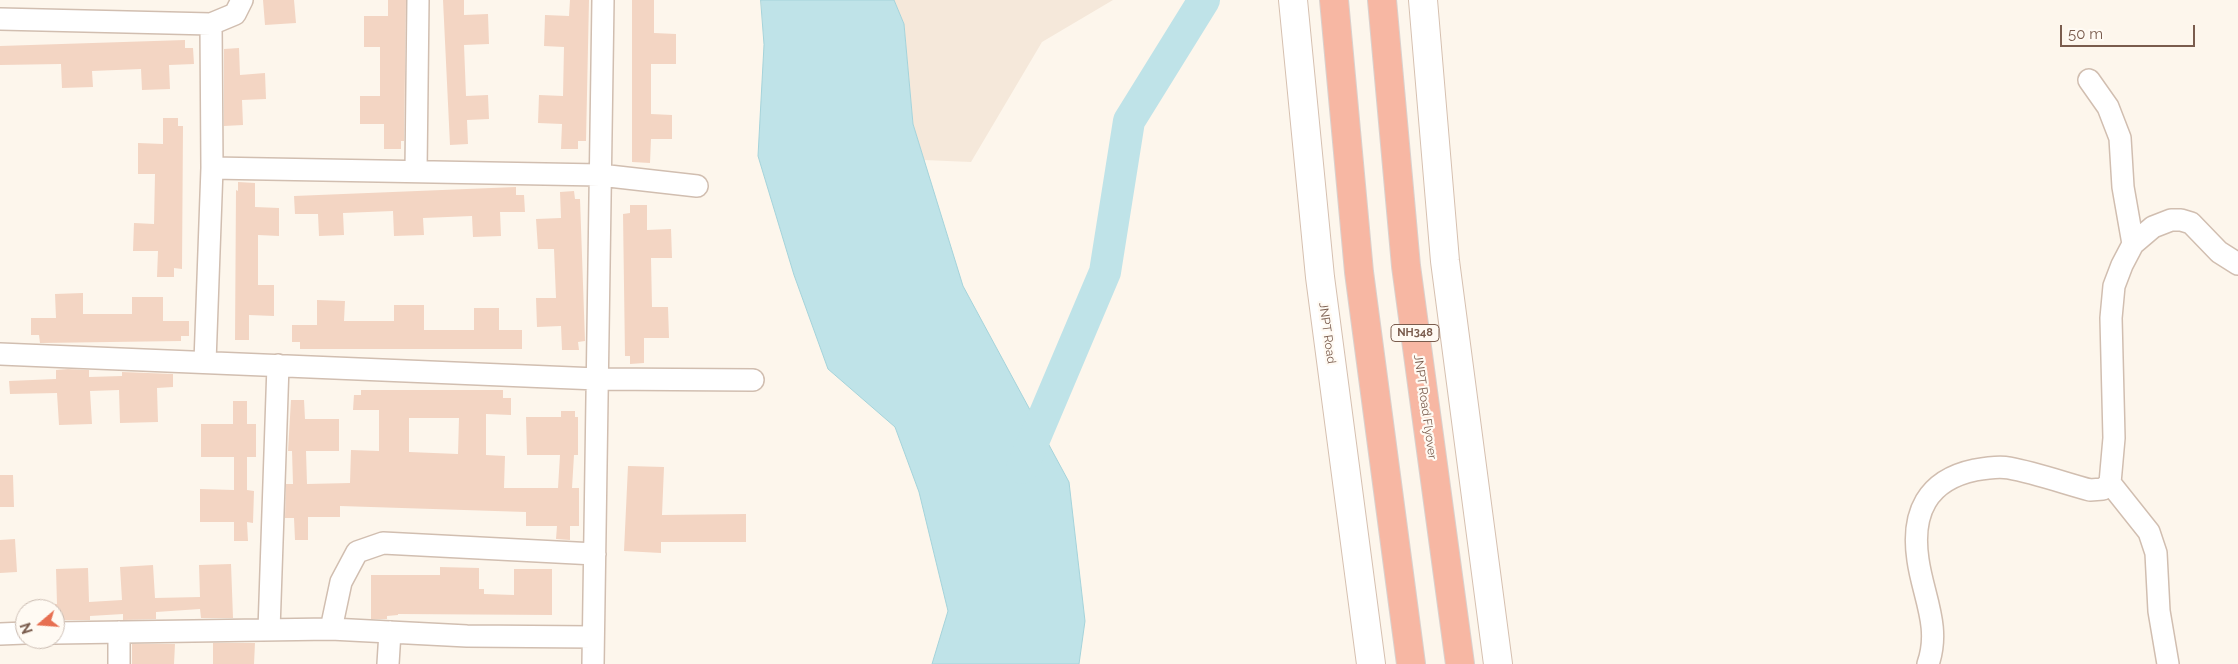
<!DOCTYPE html>
<html>
<head>
<meta charset="utf-8">
<style>
  body { margin:0 }
  #map { position:relative; width:2238px; height:664px; overflow:hidden; background:#fdf6ec; font-family:Raleway,sans-serif }
  canvas { display:block }
  .north { position:absolute; left:15px; top:599px; width:50px; height:50px; box-sizing:border-box; background:#fffaf3; border:1px solid #cabbb1; border-radius:50%; rotate:252deg; font-size:14px; font-weight:700; line-height:20px; text-align:center; color:#7a5c4d }
  .north::after { content:''; display:block; margin:auto; width:18px; height:22px; background:#e76f51; clip-path:polygon(50% 0,100% 100%,50% 72%,0 100%) }
  .scale { position:absolute; left:2060px; top:25px; width:135px; height:22px; box-sizing:border-box; border:2px solid #7a5c4d; border-top:0; padding-left:6px; font-size:15px; line-height:18px; white-space:nowrap; color:#7a5c4d; -webkit-text-stroke:4px #fffaf3; paint-order:stroke }
</style>
</head>
<body>
<div id="map">
<canvas width="2238" height="664"></canvas>
<div class="north">N</div>
<div class="scale">50 m</div>
</div>
<script>
const ctx = document.querySelector('canvas').getContext('2d');
ctx.lineJoin = 'round';
function paint(path, color) {
  ctx.fillStyle = color;
  ctx.fill(path, 'evenodd');
}
function trace(path, color, width, dash) {
  ctx.strokeStyle = color;
  ctx.lineWidth = width;
  ctx.lineCap = dash ? 'butt' : 'round';
  ctx.setLineDash(dash || []);
  ctx.stroke(path);
}
function label(font, color, halo, rows, align = 'center') {
  ctx.font = font + ' Raleway,sans-serif';
  ctx.lineWidth = 4.5;
  ctx.setLineDash([]);
  ctx.textBaseline = 'middle';
  ctx.strokeStyle = halo;
  ctx.fillStyle = color;
  for (const [text, x, y, turn = 0] of rows) {
    ctx.save();
    ctx.translate(x, y);
    ctx.rotate((+turn || 0) * Math.PI / 180);
    ctx.textAlign = isNaN(turn) ? turn : align;
    if (halo) ctx.strokeText(text, 0, 0);
    ctx.fillText(text, 0, 0);
    ctx.restore();
  }
}
paint(new Path2D(`
  M 894,0 L 1113,0 L 1042,42 L 971,162 L 924,160 L 913,124 L 904,24 Z`), '#f5e8da');
const water = new Path2D(`
  M 761,0 L 894,0 L 904,24 L 913,124 L 963,286 L 1069,482 L 1085,621 L 1079,664 L 932,664 L 948,611 L 919,492 L 895,427 L 828,369 L 794,275 L 758,156 L 764,45 Z`);
paint(water, '#bfe3e8');
trace(water, '#a5d3da', 1);
trace(new Path2D(`
  M 1022,468 L 1105,272 L 1129,121 L 1204,0`), '#bfe3e8', 32);
paint(new Path2D(`
  M 263,0 L 294,0 L 296,23 L 265,25 Z
  M 388,0 L 406,0 L 404,141 L 401,141 L 401,149 L 384,149 L 384,124 L 360,124 L 360,96 L 380,96 L 380,47 L 364,47 L 364,16 L 388,16 Z
  M 443,0 L 464,0 L 464,15 L 488,14 L 489,44 L 464,45 L 466,96 L 488,95 L 489,119 L 467,120 L 468,144 L 450,145 Z
  M 570,0 L 589,0 L 586,141 L 578,141 L 578,149 L 561,149 L 562,124 L 538,123 L 539,95 L 563,96 L 564,47 L 544,46 L 545,15 L 569,16 Z
  M 632,0 L 654,0 L 654,33 L 676,34 L 676,64 L 651,64 L 651,114 L 672,115 L 672,139 L 651,139 L 650,163 L 632,162 Z
  M 185,40 L 185,48 L 193,48 L 194,64 L 169,65 L 170,89 L 142,90 L 141,69 L 92,71 L 93,87 L 62,88 L 61,64 L 0,65 L 0,46 Z
  M 239,48 L 240,75 L 265,73 L 266,99 L 242,100 L 243,125 L 224,126 L 224,49 Z
  M 163,118 L 178,118 L 178,126 L 183,126 L 182,269 L 174,268 L 174,277 L 157,277 L 158,251 L 133,251 L 134,223 L 154,224 L 155,174 L 138,174 L 138,143 L 163,144 Z
  M 238,182 L 255,183 L 255,207 L 279,208 L 279,236 L 258,235 L 258,285 L 274,285 L 274,316 L 249,315 L 249,340 L 235,340 L 236,190 L 238,191 Z
  M 516,187 L 516,195 L 524,195 L 525,212 L 500,212 L 501,236 L 473,237 L 472,216 L 423,218 L 424,235 L 394,236 L 393,211 L 343,213 L 344,235 L 319,236 L 318,214 L 295,214 L 294,196 Z
  M 574,191 L 575,199 L 580,199 L 585,341 L 578,342 L 579,350 L 562,350 L 561,326 L 537,327 L 536,298 L 556,298 L 554,249 L 538,249 L 536,219 L 561,218 L 560,192 Z
  M 630,205 L 647,205 L 647,230 L 671,229 L 672,258 L 651,258 L 652,307 L 668,307 L 669,338 L 644,338 L 644,363 L 630,364 L 630,356 L 625,356 L 623,214 L 630,213 Z
  M 83,293 L 83,314 L 132,314 L 132,297 L 163,297 L 163,321 L 189,321 L 189,336 L 181,336 L 181,341 L 40,343 L 39,335 L 31,335 L 31,318 L 56,318 L 55,294 Z
  M 317,300 L 345,301 L 344,321 L 394,321 L 394,305 L 424,305 L 424,330 L 474,330 L 474,308 L 499,308 L 499,330 L 522,330 L 522,349 L 300,349 L 300,342 L 292,342 L 292,325 L 317,325 Z
  M 68,369 L 89,370 L 89,377 L 122,376 L 122,372 L 173,374 L 173,387 L 157,388 L 158,422 L 120,423 L 119,390 L 90,391 L 92,424 L 59,425 L 57,393 L 10,394 L 9,381 L 56,379 L 56,370 Z
  M 361,390 L 503,390 L 503,398 L 511,398 L 511,415 L 486,414 L 486,455 L 505,456 L 504,488 L 558,488 L 560,455 L 527,455 L 526,417 L 561,417 L 561,411 L 575,411 L 575,417 L 578,417 L 578,455 L 574,455 L 572,488 L 579,488 L 579,526 L 570,526 L 570,540 L 556,539 L 557,526 L 526,526 L 526,512 L 340,506 L 340,517 L 308,517 L 308,540 L 295,540 L 294,518 L 285,518 L 286,484 L 293,484 L 292,451 L 288,451 L 291,400 L 304,400 L 305,419 L 339,419 L 339,451 L 306,451 L 307,484 L 350,483 L 351,450 L 379,451 L 379,410 L 353,410 L 354,395 L 361,395 ZM 409,418 L 459,418 L 458,454 L 409,452 Z
  M 233,401 L 247,401 L 247,424 L 256,424 L 256,457 L 247,457 L 247,490 L 254,491 L 253,523 L 247,522 L 248,541 L 234,541 L 234,522 L 200,522 L 200,489 L 234,490 L 234,457 L 201,457 L 201,424 L 233,424 Z
  M 628,466 L 664,467 L 662,515 L 746,514 L 746,542 L 661,542 L 661,553 L 624,551 Z
  M 0,475 L 13,475 L 14,507 L 0,507 Z
  M 15,539 L 17,572 L 0,573 L 0,540 Z
  M 231,564 L 233,618 L 201,618 L 200,609 L 156,612 L 156,619 L 123,620 L 123,614 L 90,616 L 90,620 L 58,620 L 58,618 L 55,618 L 55,604 L 57,604 L 56,569 L 88,568 L 89,602 L 122,600 L 120,567 L 153,565 L 155,598 L 200,597 L 199,565 Z
  M 440,567 L 479,568 L 479,589 L 484,589 L 484,594 L 514,595 L 514,569 L 552,569 L 552,615 L 398,614 L 398,615 L 387,616 L 387,619 L 371,619 L 371,575 L 440,575 Z
  M 213,643 L 255,643 L 254,664 L 213,664 Z
  M 132,644 L 175,644 L 174,664 L 132,664 Z`), '#f3d5c3');
const street = new Path2D(`
  M 0,19 L 211,24 L 235,14 L 242,0
  M 2089,80 L 2108,107 L 2120,138 L 2123,187 L 2133,244
  M 212,168 L 600,175 L 697,186
  M 416,171 L 418,0
  M 0,354 L 597,379 L 753,380
  M 205,362 L 212,168 L 211,24
  M 2110,483 L 2149,532 L 2156,553 L 2159,611 L 2168,664
  M 331,629 L 467,636 L 593,637
  M 269,630 L 278,365
  M 119,632 L 119,664
  M 55,633 L 331,629 L 341,582 L 357,552 L 383,543 L 595,554
  M 0,634 L 25,633
  M 388,664 L 390,632
  M 593,664 L 603,0
  M 1928,664 C 1941,627 1923,596 1918,560 C 1911,513 1927,480 1975,470 C 1986,468 1999,466 2009,468 C 2036,473 2064,483 2090,490 L 2103,489 L 2110,483 L 2114,438 L 2111,318 L 2114,286 L 2122,265 L 2133,244 L 2153,227 L 2171,220 L 2181,220 L 2191,223 L 2219,252 L 2238,264`);
const secondary = new Path2D(`
  M 1293,0 L 1320,277 L 1371,664
  M 1423,0 L 1445,261 L 1498,664`);
const highway = new Path2D(`
  M 1334,0 L 1359,272 L 1411,664
  M 1382,0 L 1406,266 L 1460,664`);
trace(street, '#d1beb0', 24);
trace(secondary, '#d6c0b0', 30);
trace(highway, '#dad1cd', 30);
trace(street, '#fff', 21);
trace(secondary, '#fff', 28);
trace(highway, '#f7b7a3', 28);
for (const [x, y, w] of [
  [1415,333,48]
]) {
  const box = new Path2D();
  box.roundRect(x - w / 2, y - 8.5, w, 17, 4);
  ctx.fillStyle = '#fffaf3';
  ctx.fill(box);
  trace(box, '#7a5c4d', 1);
}
label('bold 11px', '#7a5c4d', null, [
  ["NH348",1415,333]
]);
label('12px', '#7a5c4d', '#fffaf3', [
  ["JNPT Road",1327,333,82],
  ["JNPT Road Flyover",1425,407,82]
]);
</script>
</body>
</html>
